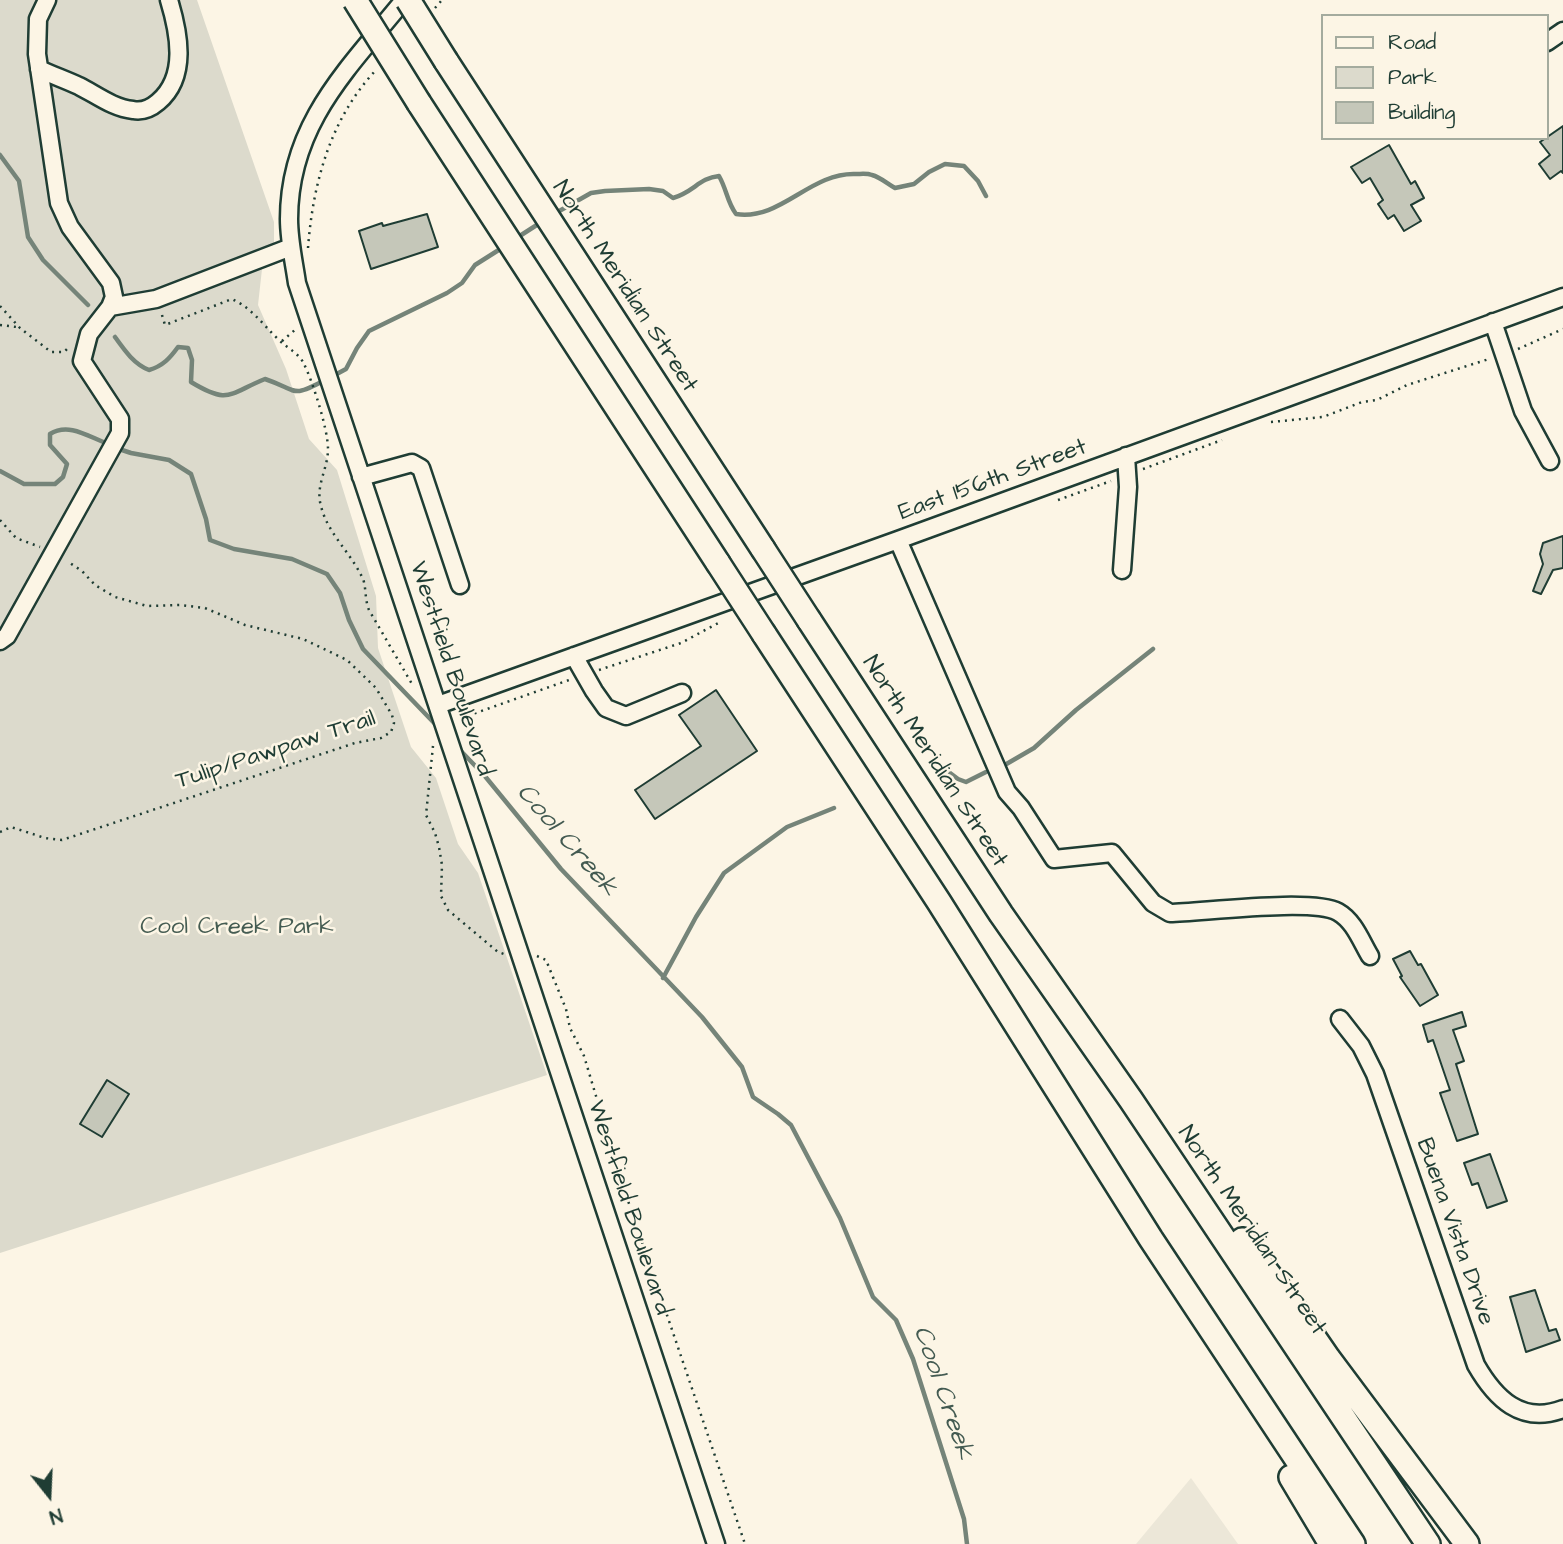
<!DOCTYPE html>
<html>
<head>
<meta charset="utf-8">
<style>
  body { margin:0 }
  #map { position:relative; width:1563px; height:1544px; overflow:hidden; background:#fcf5e5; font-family:"Architects Daughter",sans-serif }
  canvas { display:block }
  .legend { position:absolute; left:1321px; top:14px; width:228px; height:126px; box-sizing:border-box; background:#fcf5e5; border:2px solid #a4ab9e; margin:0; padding:9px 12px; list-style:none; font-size:21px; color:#1f3d34 }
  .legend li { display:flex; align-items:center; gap:14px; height:35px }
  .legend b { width:35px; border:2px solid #a4ab9e }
  .north { position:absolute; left:14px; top:1460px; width:70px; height:70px; -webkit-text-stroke:5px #fcf5e5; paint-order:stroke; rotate:162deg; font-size:19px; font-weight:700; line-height:28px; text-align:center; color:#1f3d34 }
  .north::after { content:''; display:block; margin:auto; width:24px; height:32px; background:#1f3d34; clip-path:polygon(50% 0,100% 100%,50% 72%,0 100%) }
</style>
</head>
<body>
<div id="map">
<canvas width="1563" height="1544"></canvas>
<ul class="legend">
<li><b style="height:9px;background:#fcf5e5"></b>Road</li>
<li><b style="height:19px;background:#dcdacc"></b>Park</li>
<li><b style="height:19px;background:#c5c7b9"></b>Building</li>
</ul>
<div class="north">N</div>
</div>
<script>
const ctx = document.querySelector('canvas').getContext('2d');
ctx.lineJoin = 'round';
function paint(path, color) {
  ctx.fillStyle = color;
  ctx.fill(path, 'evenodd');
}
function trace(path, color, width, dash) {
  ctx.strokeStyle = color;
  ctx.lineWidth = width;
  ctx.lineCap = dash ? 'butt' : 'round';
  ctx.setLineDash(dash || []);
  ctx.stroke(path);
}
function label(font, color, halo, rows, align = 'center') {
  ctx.font = font + ' "Architects Daughter",sans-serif';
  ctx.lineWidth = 5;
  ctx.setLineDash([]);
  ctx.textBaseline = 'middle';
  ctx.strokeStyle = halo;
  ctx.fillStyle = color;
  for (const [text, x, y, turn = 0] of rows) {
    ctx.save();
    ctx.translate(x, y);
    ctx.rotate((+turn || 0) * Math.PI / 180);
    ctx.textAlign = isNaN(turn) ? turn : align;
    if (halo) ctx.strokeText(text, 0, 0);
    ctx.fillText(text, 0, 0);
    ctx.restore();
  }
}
paint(new Path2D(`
  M 1191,1478 L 1238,1544 L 1136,1544 Z`), '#ece7d8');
paint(new Path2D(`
  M 0,0 L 197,0 L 274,222 L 274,248 L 278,263 L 262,269 L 258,305 L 286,369 L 309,439 L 337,470 L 376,596 L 378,648 L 411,747 L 436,778 L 458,844 L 478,873 L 547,1075 L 0,1253 Z`), '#dcdacc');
trace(new Path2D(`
  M 0,155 L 19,181 L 28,237 L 43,260 L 88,305
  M 554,214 L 591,193 L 605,191 L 649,189 L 663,191 L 673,198 C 694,192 699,178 719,176 C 727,190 727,202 736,214 C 781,221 810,172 856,174 C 861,174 867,173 872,175 C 880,177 888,184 895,188 L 914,184 L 929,172 L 945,164 L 964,166 L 978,181 L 986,196
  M 515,239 L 543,221
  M 115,337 C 125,351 134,364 149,370 C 163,366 170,358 178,347 L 188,348 L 192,360 L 191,382 C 229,405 228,394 265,379 C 298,390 290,399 325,380
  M 333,376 L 346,369 L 357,348 L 369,331 L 447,293 L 462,283 L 475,265 L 505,246
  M 116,448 L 131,453 L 169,460 L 191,474 L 206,519 L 210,540 L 234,549 L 292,559 L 327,574 L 340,593 L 349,620 L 363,649 L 438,727
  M 0,471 L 24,484 L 55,484 L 63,477 L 67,464 L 50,445 L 50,434 C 69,422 89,437 108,444
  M 458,748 L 484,775 L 561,869 L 702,1017 L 742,1067 L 753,1097 L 778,1114 L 791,1125 L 840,1218 L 873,1297 L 896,1320 L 913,1359 L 964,1519 L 967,1544
  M 1003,766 L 1034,748 L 1076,710 L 1153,649
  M 950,773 L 958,779 L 966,782 L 986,772
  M 663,978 L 696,917 L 724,873 L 787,827 L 834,808`), '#758479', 4.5);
const building = new Path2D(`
  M 1563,126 L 1563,173 L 1561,171 L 1550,179 L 1539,164 L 1550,155 L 1540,142 Z
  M 1389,145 L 1411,184 L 1415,181 L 1424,198 L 1411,205 L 1421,221 L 1404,231 L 1394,215 L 1388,219 L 1378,204 L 1383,200 L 1370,178 L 1362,183 L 1351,167 Z
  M 427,214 L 438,247 L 371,269 L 359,231 L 382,223 L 383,226 Z
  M 1563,536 L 1563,568 L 1553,570 L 1541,594 L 1533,591 L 1543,564 L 1540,554 L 1543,543 Z
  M 716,690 L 757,751 L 655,819 L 635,790 L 701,746 L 679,715 Z
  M 1410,951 L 1418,965 L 1421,964 L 1438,995 L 1420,1006 L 1400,977 L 1402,976 L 1393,959 Z
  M 1462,1012 L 1466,1026 L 1453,1030 L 1464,1061 L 1456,1064 L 1478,1134 L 1457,1141 L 1440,1093 L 1450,1090 L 1433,1040 L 1428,1042 L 1423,1025 Z
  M 107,1080 L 129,1094 L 102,1137 L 80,1124 Z
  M 1490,1154 L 1507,1201 L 1487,1208 L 1478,1183 L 1472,1185 L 1464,1163 Z
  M 1535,1290 L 1549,1331 L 1556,1329 L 1560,1340 L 1526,1352 L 1510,1297 Z`);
paint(building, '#c5c7b9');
trace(building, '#1f3d34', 2);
const minor = new Path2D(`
  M 404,0 C 348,69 289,124 289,219 C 289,241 294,262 297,283 L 716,1544
  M 1547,42 L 1563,31
  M 39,69 C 52,75 66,80 79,86 C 97,95 113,108 133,110 C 143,112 151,108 158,102 C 188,77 179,33 169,0
  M 110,307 L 156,299 L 291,247
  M 1493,322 L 1523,411 L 1550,461
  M 361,477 L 412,463 L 421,468 L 460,585
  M 898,540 L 1007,792 L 1021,808 L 1054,859 L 1112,853 L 1153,903 L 1170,913 C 1205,912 1313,898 1338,912 C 1354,921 1361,941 1370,956
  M 1122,570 L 1128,487 L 1126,456
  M 0,641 L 7,636 L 120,433 L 120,419 L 82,361 L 89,334 L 110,307 L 114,297 L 111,283 L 70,227 L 59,203 L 37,54 L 38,19 L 47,0
  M 574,656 L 594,691 L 606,708 L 626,716 L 682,693
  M 438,705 L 898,540 L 1563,297
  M 1340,1019 L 1361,1046 L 1375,1074 L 1476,1365 C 1495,1398 1521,1425 1563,1409`);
const highway = new Path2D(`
  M 446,61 L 763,549
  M 419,103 L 718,563
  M 809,620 L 1001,914 L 1131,1100 L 1428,1544
  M 764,634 L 939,902 L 1151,1239 L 1353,1544
  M 1242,1240 L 1284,1294 L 1328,1358 L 1467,1544
  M 1291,1477 L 1331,1544`);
trace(minor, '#1f3d34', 21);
trace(highway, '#1f3d34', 28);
trace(new Path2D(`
  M 435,8 L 442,0
  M 308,248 C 313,182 331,117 377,69
  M 0,306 L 20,328 L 51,352 L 64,352 L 69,347
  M 162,315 L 165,325 L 232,299 C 253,309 263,325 279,340 C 287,348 297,352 303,362 C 312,379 328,429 328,449 C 328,469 315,486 321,506 C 327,532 349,551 361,575 C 367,584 364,598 369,610 L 412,684
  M 0,325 L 17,327
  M 282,341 L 296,329
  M 1518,349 L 1563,329
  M 1271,422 L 1323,417 L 1362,402 L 1377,400 L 1407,385 L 1489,359
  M 1143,469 L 1222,440
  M 1058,500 L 1111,481
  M 0,520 L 16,538 L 40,547
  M 599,670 L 681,643 L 722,621
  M 461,713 L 470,715 L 569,680
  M 433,746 L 426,815 L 435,833 L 439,847 L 442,865 L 441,896 L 448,910 L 498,952 L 504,954
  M 0,832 L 11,827 L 45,838 L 62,840 L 355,743 L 381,738 L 391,732 L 394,723 L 392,715 L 376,688 L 347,660 L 303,639 L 245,625 L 205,608 L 180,605 L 147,606 L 115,597 L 95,585 L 82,571 L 67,561
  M 537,956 L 546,960 L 566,1009 L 570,1028 L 584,1056 L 623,1186 L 745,1544`), '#1f3d34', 2.5, [2, 5]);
trace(minor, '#fcf5e5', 16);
trace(highway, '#fcf5e5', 23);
const highwayBridge = new Path2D(`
  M 355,0 L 419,103
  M 408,0 L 446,61
  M 763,549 L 809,620
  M 718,563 L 764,634`);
trace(highwayBridge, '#1f3d34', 28, []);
trace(highwayBridge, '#fcf5e5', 23);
label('24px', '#1f3d34', '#fcf5e5', [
  ["North Meridian Street",624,287,57],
  ["East 156th Street",993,481,-20],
  ["Westfield Boulevard",450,669,72],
  ["Tulip/Pawpaw Trail",276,751,-18],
  ["North Meridian Street",934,762,57],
  ["Westfield Boulevard",628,1208,72],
  ["North Meridian Street",1251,1231,56],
  ["Buena Vista Drive",1454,1232,71]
]);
label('24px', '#455c52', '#fcf5e5', [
  ["Cool Creek Park",237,928]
]);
label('italic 26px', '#435a51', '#fcf5e5', [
  ["Cool Creek",566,841,49],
  ["Cool Creek",942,1393,71]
]);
</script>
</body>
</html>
